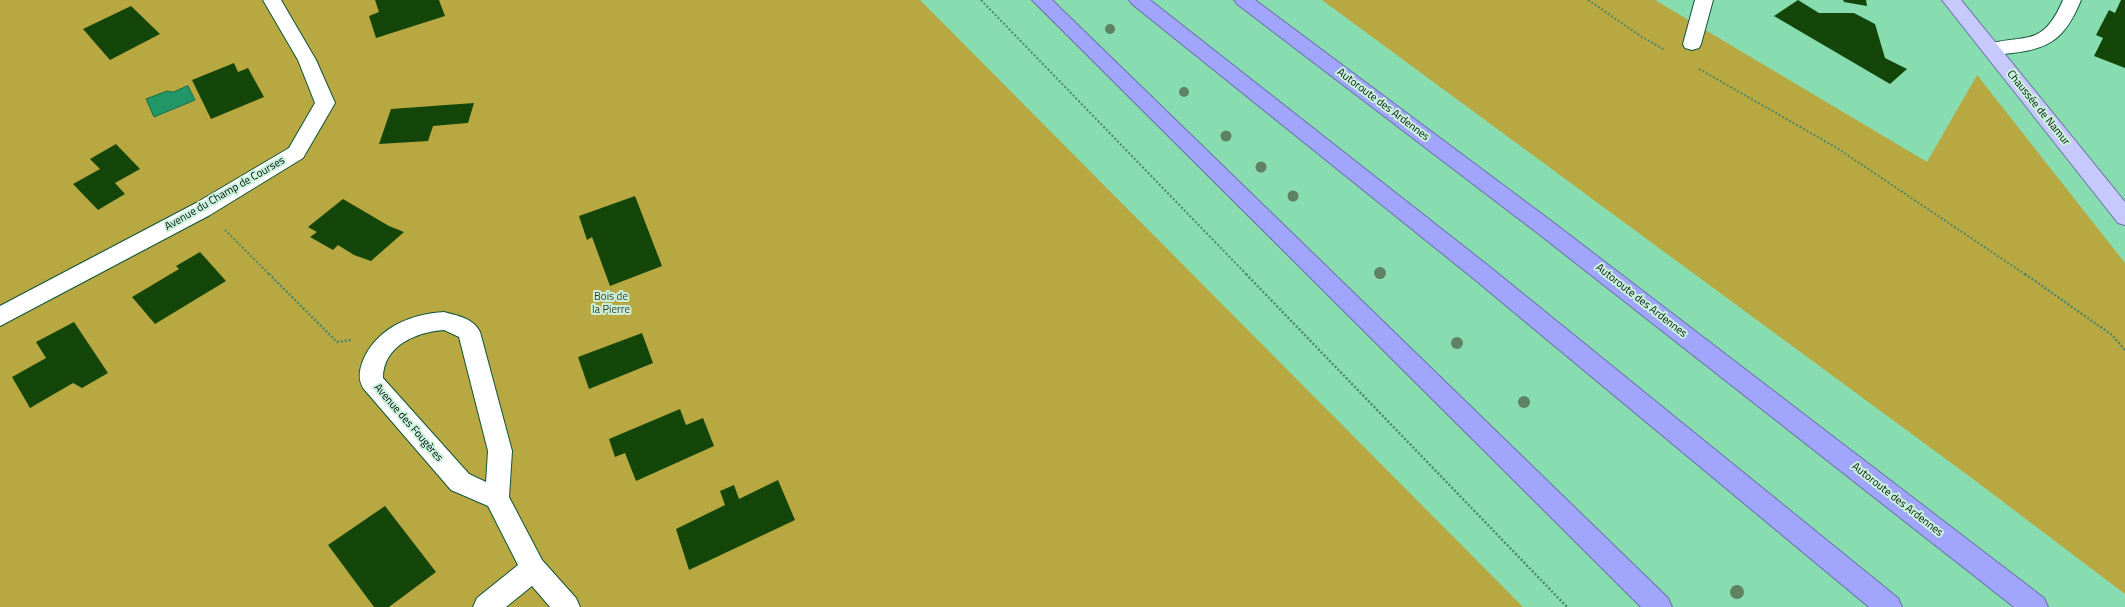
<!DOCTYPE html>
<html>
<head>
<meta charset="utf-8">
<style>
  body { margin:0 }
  canvas { display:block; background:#87dcb0 }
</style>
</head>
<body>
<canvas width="2125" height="607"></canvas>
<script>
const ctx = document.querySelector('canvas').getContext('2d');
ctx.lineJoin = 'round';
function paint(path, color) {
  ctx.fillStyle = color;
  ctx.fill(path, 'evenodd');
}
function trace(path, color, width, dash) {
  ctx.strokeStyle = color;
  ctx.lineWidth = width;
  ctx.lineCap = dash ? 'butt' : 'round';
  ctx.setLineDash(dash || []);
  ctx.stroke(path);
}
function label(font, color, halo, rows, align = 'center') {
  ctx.font = font + ' "Titillium Web",sans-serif';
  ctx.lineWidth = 4;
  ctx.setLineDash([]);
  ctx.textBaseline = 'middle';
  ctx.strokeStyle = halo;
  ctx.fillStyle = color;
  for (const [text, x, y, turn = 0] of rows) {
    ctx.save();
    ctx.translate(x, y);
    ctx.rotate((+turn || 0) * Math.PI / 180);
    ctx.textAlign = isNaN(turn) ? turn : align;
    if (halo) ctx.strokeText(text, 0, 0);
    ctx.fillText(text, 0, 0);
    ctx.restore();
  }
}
paint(new Path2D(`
  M 0,0 L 920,0 L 1523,607 L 0,607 Z
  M 1322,0 L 1655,0 L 1927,162 L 1977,75 L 2125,263 L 2125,594 L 1973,479 Z`), '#b8a841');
const water = new Path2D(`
  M 188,86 L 195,100 L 154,117 L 146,99 L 167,91 L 173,92 Z`);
paint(water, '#219666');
trace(water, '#176e4a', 1);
paint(new Path2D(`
  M 375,0 L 439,0 L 445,16 L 376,38 L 369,16 L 379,12 Z
  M 1798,0 L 1819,13 L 1854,13 L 1875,24 L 1885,58 L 1907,69 L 1890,84 L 1774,16 Z
  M 1843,0 L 1866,0 L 1867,6 L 1844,2 Z
  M 2121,0 L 2125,0 L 2125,68 L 2094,56 L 2103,38 L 2096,35 L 2109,10 L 2115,13 Z
  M 131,6 L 160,34 L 110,60 L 83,29 Z
  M 234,63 L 238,72 L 248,68 L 264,97 L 211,119 L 192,80 Z
  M 474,103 L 468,123 L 433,126 L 428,141 L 379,144 L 391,109 Z
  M 116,144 L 140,169 L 115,183 L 125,194 L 98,210 L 73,184 L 100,169 L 90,159 Z
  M 635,196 L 662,266 L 610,286 L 592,237 L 587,240 L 579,216 Z
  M 343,199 L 389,226 L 404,232 L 371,261 L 354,255 L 338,245 L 333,250 L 310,237 L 317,232 L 308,227 Z
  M 200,252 L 226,281 L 155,324 L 132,297 L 179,269 L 176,266 Z
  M 74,322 L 108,373 L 82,388 L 73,383 L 30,408 L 12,377 L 46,358 L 36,342 Z
  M 642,333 L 653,363 L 589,389 L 578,357 Z
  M 680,409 L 686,425 L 703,418 L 714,446 L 636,481 L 625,453 L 615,457 L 609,439 Z
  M 778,480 L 795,520 L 689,570 L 676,529 L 725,505 L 720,491 L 734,485 L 739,499 Z
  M 385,506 L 436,572 L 389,607 L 374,607 L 328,545 Z`), '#144609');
const service = new Path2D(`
  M 2063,0 L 2081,0 C 2066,36 2052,49 2012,53 C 2003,54 1994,56 1984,53 L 1982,49 L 1984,45 C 2026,33 2042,49 2063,0 Z`);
const minor = new Path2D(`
  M 263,0 L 281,0 L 316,60 L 335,103 L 303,158 L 210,215 L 0,326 L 0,306 L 196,203 L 289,148 L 315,103 L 298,60 Z
  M 1695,0 L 1713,0 L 1701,44 L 1699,48 L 1692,50 L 1685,48 L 1683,44 Z
  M 444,312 C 458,316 473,318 480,332 L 512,451 L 509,497 L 542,560 L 576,598 L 580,607 L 550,607 L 532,586 L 506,607 L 473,607 L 477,598 L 518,565 L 488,506 L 451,490 L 363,388 C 357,377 360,367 365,356 C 381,326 412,314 444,312 ZM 444,330 L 459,337 L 488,451 L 486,482 L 469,474 L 383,378 C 383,346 416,332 444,330 Z`);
const primary = new Path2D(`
  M 1942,0 L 1961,0 L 2125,202 L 2125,225 L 2118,223 Z`);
const motorway = new Path2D(`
  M 1032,0 L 1052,0 L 1668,598 L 1672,607 L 1641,607 Z
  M 1129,0 L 1150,0 L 1490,267 L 1898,598 L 1902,607 L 1869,607 L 1474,279 L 1132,4 Z
  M 1234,0 L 1255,0 L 1554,223 L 2044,598 L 2048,607 L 2014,607 L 1540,235 L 1237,4 Z`);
trace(service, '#0f5539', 2);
trace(minor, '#0f5539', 2);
trace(primary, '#6972a6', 2);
trace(motorway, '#6972a6', 2);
trace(new Path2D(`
  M 981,0 L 1247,275
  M 1588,0 L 1642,37 L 1665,50
  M 1699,69 L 1837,148 L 2026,275
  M 225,230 L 270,275`), '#4e8769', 2, [2, 2]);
trace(new Path2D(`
  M 269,274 L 337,342 L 351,340
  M 1246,274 L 1567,607
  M 2025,274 L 2112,335 L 2125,350`), '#4e8769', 2.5, [2, 2]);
paint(service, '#fff');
paint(minor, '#fff');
paint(primary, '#c7c9fd');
paint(motorway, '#a1a5fb');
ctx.fillStyle = '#5e8262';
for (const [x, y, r] of [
  [1110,29,5],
  [1184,92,5],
  [1226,136,5.5],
  [1261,167,5.5],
  [1293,196,5.5],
  [1380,273,6],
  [1457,343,6],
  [1524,402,6],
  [1737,592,7]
]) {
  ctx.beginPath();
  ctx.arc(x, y, r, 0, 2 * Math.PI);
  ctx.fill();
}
label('11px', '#001207', '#caf2dc', [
  ["Autoroute des Ardennes",1383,105,37],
  ["Chaussée de Namur",2038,108,51],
  ["Avenue du Champ de Courses",225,194,-30],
  ["Autoroute des Ardennes",1641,301,38],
  ["Avenue des Fougères",408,423,49],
  ["Autoroute des Ardennes",1897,500,38]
]);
label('11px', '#3c3922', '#caf2dc', [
  ["Bois de",611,297],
  ["la Pierre",611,310]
]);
</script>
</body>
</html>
